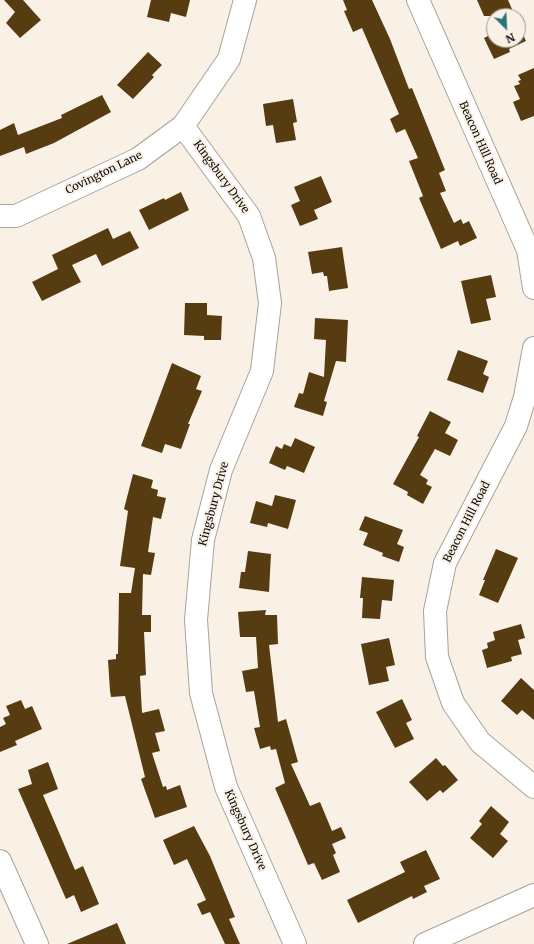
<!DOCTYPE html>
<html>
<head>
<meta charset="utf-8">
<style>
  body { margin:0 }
  #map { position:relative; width:534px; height:944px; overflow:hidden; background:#faf1e6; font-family:Merriweather,serif }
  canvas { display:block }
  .north { position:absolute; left:486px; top:8px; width:40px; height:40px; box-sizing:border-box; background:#faf1e6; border:1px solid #9c958d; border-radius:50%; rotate:156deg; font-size:11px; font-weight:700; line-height:16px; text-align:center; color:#0e0b07 }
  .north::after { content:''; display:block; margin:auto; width:14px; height:18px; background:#297475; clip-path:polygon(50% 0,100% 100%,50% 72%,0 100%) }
</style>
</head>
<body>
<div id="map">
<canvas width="534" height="944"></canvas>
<div class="north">N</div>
</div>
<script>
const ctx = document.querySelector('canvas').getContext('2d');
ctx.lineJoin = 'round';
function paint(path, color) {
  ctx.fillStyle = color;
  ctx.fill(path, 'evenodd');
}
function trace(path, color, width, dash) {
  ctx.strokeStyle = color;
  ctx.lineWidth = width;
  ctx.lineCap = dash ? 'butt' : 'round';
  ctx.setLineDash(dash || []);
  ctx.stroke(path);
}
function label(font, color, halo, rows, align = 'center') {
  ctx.font = font + ' Merriweather,serif';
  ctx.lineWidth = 4;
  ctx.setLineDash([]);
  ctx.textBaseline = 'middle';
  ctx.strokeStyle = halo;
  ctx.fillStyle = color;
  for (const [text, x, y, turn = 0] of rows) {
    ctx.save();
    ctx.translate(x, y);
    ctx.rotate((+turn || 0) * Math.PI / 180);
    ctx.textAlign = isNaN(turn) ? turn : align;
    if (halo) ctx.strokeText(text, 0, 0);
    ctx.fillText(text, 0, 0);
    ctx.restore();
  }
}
paint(new Path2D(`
  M 4,0 L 23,0 L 41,20 L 20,38 L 6,23 L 15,12 Z
  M 151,0 L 190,0 L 186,17 L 171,13 L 169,22 L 147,17 Z
  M 343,0 L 372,0 L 390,39 L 409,89 L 412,88 L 445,170 L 439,173 L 446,191 L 440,193 L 454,223 L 461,219 L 463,224 L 469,221 L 477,238 L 460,246 L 458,241 L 441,249 L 419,198 L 423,196 L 409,161 L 418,158 L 405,129 L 396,133 L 390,119 L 399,114 L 362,28 L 353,32 L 344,11 L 347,10 Z
  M 477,0 L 508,0 L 515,16 L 484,16 Z
  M 518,23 L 526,41 L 509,49 L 510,52 L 494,59 L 484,38 L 494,33 L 494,40 L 518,40 Z
  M 148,52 L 162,65 L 152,75 L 154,77 L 133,99 L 117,85 Z
  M 534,68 L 534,116 L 521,121 L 513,102 L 520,99 L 514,86 L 520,84 L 518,81 L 521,80 L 518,75 Z
  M 102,95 L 111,112 L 54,143 L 26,154 L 24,147 L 0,156 L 0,130 L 14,123 L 18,135 L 62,118 L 61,115 Z
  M 293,99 L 297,122 L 293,123 L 296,140 L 276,143 L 273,125 L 266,126 L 263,104 Z
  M 321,176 L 332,202 L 314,210 L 318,219 L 300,226 L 291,205 L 300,201 L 294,187 Z
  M 181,192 L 189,210 L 149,230 L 139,210 L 164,198 L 165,200 Z
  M 108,228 L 113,239 L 130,231 L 139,248 L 102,266 L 96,254 L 72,265 L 81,282 L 42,301 L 32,282 L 58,269 L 52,255 Z
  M 342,247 L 348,288 L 329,291 L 327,276 L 324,276 L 323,272 L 312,274 L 308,252 Z
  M 491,275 L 496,297 L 486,299 L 491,320 L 471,324 L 461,281 Z
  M 185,303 L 207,303 L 207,315 L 222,316 L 221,340 L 204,340 L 204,336 L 184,335 Z
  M 315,318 L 348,320 L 346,362 L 336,361 L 324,401 L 327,402 L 323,416 L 294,407 L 299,393 L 303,394 L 309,372 L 324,377 L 326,340 L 314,339 Z
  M 458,350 L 488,361 L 483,374 L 489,377 L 483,393 L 447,380 Z
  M 172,363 L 201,376 L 196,389 L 202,391 L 188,424 L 190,424 L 181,449 L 165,444 L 162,453 L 141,446 Z
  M 430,411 L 451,422 L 445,433 L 458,440 L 450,456 L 435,449 L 420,475 L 428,480 L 426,484 L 432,487 L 423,504 L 407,495 L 408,492 L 393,484 L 419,437 L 417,436 Z
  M 295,438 L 315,447 L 304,473 L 287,466 L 285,470 L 269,463 L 276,446 L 282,449 L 284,444 L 291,447 Z
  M 133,474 L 153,480 L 151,488 L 158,490 L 157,496 L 166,498 L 161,519 L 153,517 L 148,552 L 155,553 L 151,575 L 143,574 L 142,615 L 151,615 L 151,632 L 144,632 L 146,675 L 140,676 L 142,713 L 159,709 L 165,731 L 155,733 L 160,751 L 152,753 L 163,787 L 166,786 L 167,790 L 180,785 L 187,807 L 155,818 L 141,779 L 145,777 L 125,696 L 111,697 L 110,691 L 108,660 L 116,659 L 116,654 L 118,654 L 119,593 L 131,593 L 135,568 L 120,566 L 128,511 L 124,509 Z
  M 275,495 L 296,500 L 288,529 L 268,523 L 267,527 L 250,523 L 256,501 L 272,506 Z
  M 365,516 L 403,530 L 397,544 L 404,547 L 399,562 L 382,556 L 383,553 L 363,545 L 368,533 L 359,530 Z
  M 496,549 L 518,558 L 498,603 L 479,595 L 485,580 L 483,580 Z
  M 248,551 L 271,554 L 269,592 L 239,588 L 241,572 L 245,572 Z
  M 362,577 L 394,580 L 392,601 L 382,600 L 380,619 L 362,618 L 363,598 L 360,598 Z
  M 266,610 L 265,615 L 277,615 L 278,644 L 269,645 L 278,722 L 286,719 L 298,762 L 291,764 L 310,806 L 320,802 L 332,831 L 341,827 L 346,838 L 332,844 L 336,853 L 333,855 L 340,872 L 322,880 L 314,863 L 308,865 L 275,788 L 285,783 L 276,749 L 271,750 L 270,746 L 260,749 L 254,728 L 260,727 L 254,691 L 246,692 L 242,671 L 258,668 L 256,637 L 240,637 L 238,612 Z
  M 521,624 L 525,638 L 518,640 L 522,654 L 511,657 L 512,661 L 487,668 L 482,650 L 488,648 L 487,643 L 495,640 L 493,632 Z
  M 389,638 L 395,665 L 386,667 L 389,681 L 369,685 L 361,644 Z
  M 521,678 L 534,690 L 534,720 L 522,710 L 517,715 L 501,701 Z
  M 402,699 L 412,720 L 406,723 L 414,739 L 395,748 L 376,712 Z
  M 21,700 L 25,709 L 32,706 L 42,729 L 15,741 L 17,745 L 0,752 L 0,727 L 6,724 L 3,718 L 10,715 L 6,706 Z
  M 436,758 L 443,766 L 445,765 L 458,780 L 443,793 L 440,790 L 427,801 L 409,782 Z
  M 48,762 L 58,789 L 43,795 L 75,870 L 83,866 L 99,904 L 81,912 L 74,895 L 66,899 L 18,789 L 32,784 L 28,770 Z
  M 491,806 L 509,822 L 500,834 L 508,841 L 493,858 L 470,838 L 482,824 L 479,821 Z
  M 194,826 L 210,856 L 235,917 L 229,919 L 240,944 L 225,944 L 210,912 L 202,915 L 197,904 L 206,900 L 187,859 L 174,865 L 163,840 Z
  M 426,850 L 440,879 L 424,886 L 427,892 L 413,899 L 412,896 L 358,923 L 347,900 L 405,872 L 400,862 Z
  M 117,923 L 126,944 L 67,944 Z`), '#573c11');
const minor = new Path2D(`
  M 418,0 L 528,250 L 534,288
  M 183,126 L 249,216 L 264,258 L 270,303 L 262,371 L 221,470 L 203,540 L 196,620 L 201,693 L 226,787 L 295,944
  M 0,216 L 16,216 L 138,159 L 183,126 L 229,59 L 245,0
  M 534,348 L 525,397 L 516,426 L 445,563 L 435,611 L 437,657 L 453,703 L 480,742 L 534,787
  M 0,861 L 37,944
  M 425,944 L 534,895`);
trace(minor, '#aaa297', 24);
trace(minor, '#fff', 22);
label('11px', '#0e0b07', '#faf1e6', [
  ["Beacon Hill Road",480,143,66],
  ["Covington Lane",104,173,-26],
  ["Kingsbury Drive",221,177,54],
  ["Kingsbury Drive",214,504,-75],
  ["Beacon Hill Road",467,522,-63],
  ["Kingsbury Drive",245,830,66]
]);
</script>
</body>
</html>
